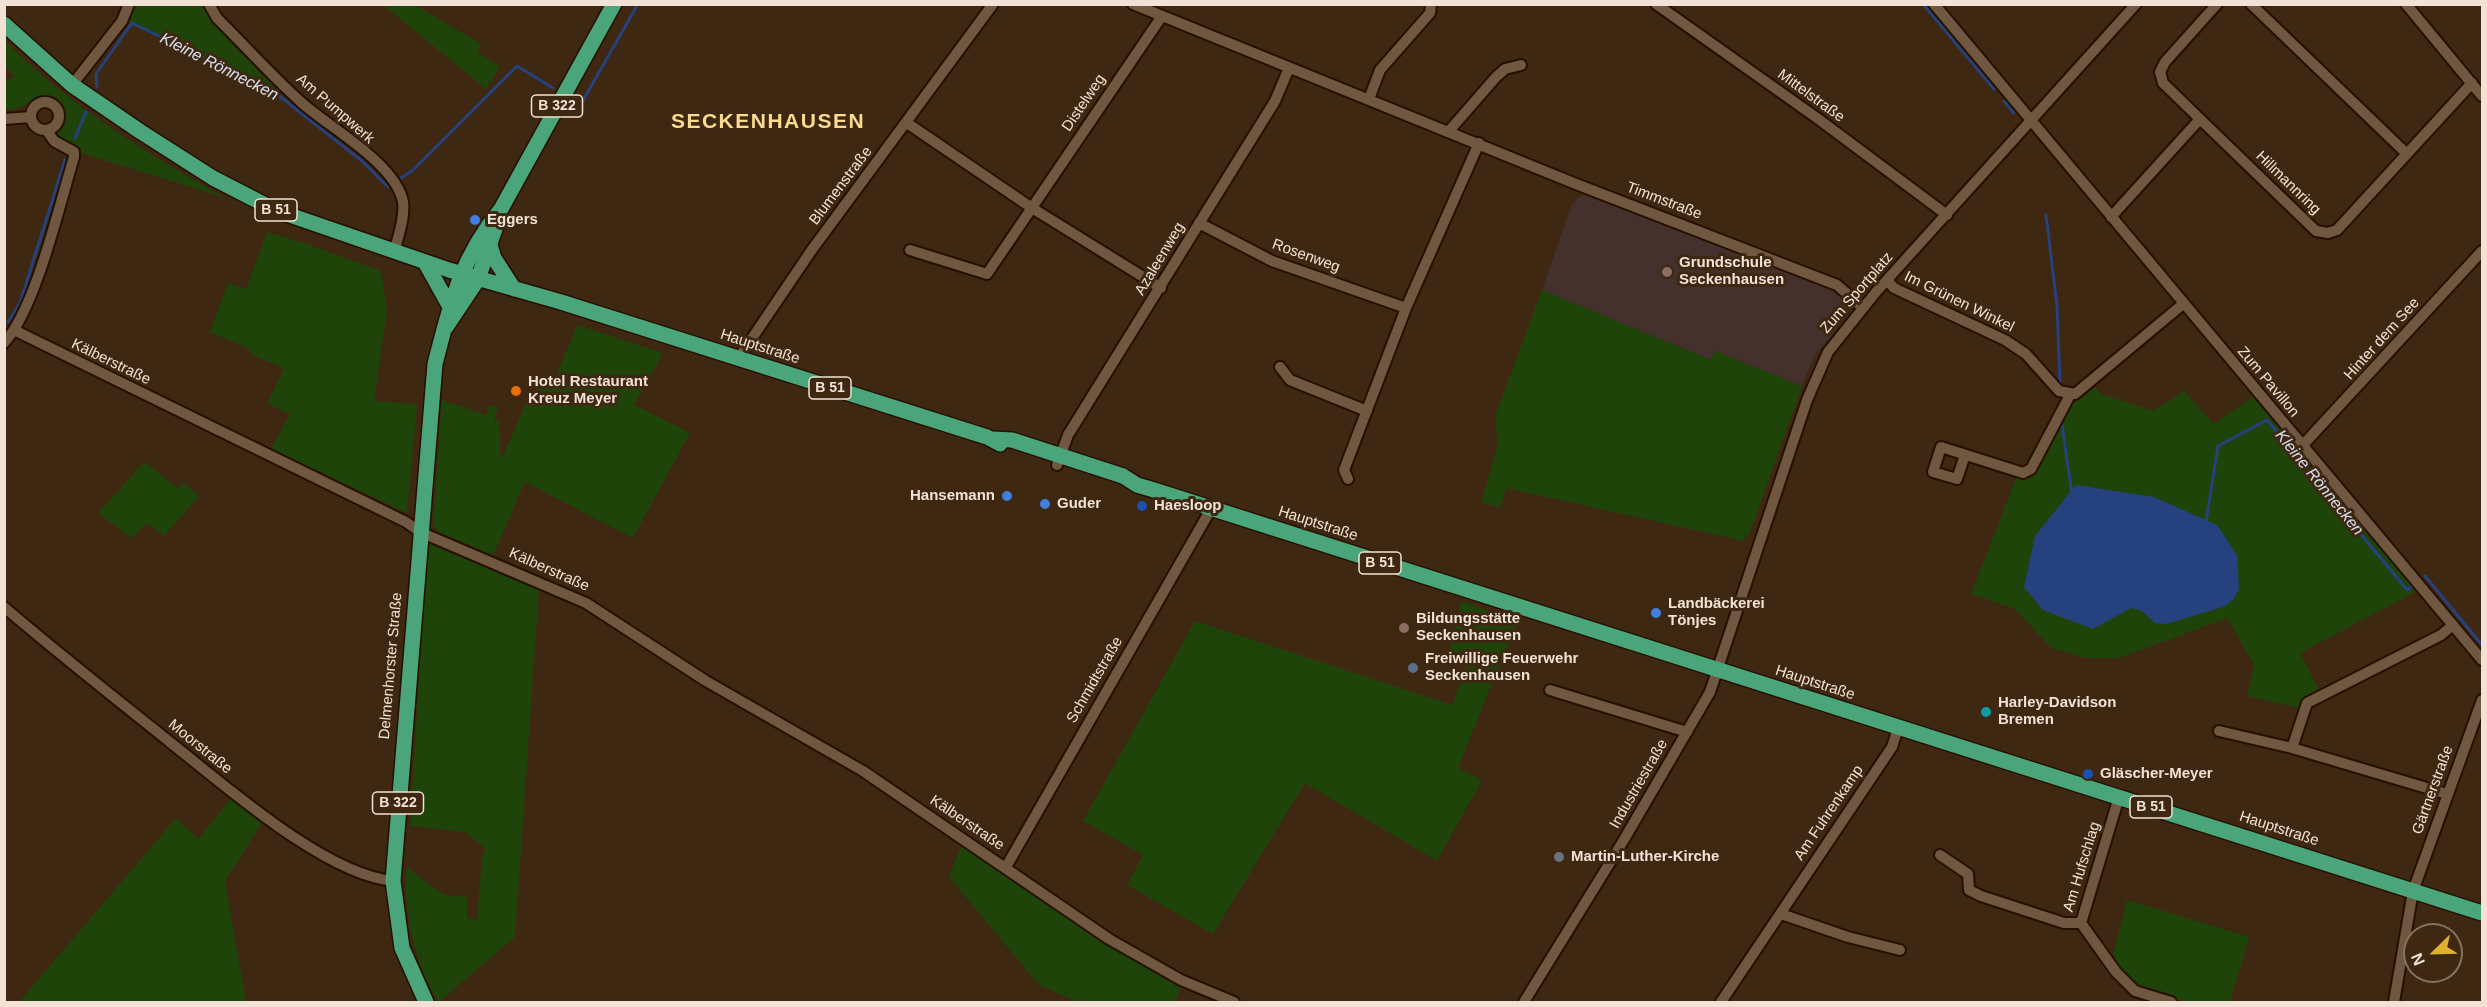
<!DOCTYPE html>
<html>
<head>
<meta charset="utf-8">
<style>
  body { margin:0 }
  #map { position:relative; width:2487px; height:1007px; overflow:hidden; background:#3f2812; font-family:Helvetica,sans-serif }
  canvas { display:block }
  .frame { position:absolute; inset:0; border:6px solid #f1e2d5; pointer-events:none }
  .north { position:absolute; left:2403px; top:923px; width:60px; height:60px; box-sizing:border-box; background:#3f2812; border:2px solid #867260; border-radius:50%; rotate:247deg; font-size:16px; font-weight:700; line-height:24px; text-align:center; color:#f1e2d5 }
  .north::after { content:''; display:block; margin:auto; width:21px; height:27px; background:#deb133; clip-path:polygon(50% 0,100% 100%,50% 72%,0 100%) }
</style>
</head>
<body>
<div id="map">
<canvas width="2487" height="1007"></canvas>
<div class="frame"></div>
<div class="north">N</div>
</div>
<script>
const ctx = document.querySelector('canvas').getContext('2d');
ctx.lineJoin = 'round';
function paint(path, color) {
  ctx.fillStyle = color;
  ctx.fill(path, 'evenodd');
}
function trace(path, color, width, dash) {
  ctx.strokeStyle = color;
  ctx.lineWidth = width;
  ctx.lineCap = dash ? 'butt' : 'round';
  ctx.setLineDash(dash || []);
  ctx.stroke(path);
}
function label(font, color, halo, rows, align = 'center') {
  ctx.font = font + ' Helvetica,sans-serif';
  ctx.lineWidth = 6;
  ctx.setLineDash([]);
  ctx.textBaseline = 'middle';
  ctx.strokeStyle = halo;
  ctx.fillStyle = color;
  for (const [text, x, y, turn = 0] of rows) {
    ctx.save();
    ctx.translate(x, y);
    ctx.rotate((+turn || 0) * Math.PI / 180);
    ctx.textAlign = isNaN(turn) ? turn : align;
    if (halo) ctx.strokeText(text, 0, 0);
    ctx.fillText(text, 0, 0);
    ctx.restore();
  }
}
paint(new Path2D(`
  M 1584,193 L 1841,293 L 1846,298 L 1849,307 L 1847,315 L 1814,357 L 1802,386 L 1716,351 L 1712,360 L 1542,290 L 1572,204 Z`), '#44302c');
paint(new Path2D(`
  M 123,5 L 205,5 L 238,50 L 285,92 L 116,18 Z
  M 383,5 L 415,5 L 481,44 L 477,52 L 500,66 L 486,89 Z
  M 5,41 C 69,105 146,153 225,198 L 79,152 L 56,134 L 63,110 L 56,98 L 44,95 L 16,109 L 5,109 L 4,83 L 14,76 L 5,66 Z
  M 267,232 L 307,244 L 381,271 L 387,310 L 374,401 L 417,404 L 407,513 L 271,449 L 290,414 L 267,404 L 284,368 L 254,356 L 247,348 L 210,332 L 228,283 L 246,289 Z
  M 1542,290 L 1711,360 L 1715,351 L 1802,386 L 1749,535 L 1746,534 L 1744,541 L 1506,488 L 1500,508 L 1481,502 L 1498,445 L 1495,416 Z
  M 577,325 L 663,353 L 634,405 L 690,433 L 633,538 L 525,482 L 493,555 L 440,533 L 433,525 L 442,400 L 486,415 L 489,405 L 498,408 L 494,420 L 499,422 L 501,461 L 530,393 L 555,379 Z
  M 2095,387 L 2101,394 L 2153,411 L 2184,391 L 2213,424 L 2253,397 L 2417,591 L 2300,653 L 2319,690 L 2303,699 L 2299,708 L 2247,696 L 2254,665 L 2227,618 L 2119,658 L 2086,658 L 2051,648 L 2015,609 L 1971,594 L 2017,476 L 2029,479 L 2039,466 L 2067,409 Z
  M 144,462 L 178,488 L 183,483 L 199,496 L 164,536 L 147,523 L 131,538 L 98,513 Z
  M 430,544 L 438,545 L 539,589 L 515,937 L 439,1002 C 414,963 404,914 406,867 L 444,895 L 467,897 L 467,918 L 477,920 L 482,858 L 486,849 L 465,832 L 410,826 L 427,548 Z
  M 1461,601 L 1517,621 L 1458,768 L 1482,780 L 1437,861 L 1305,783 L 1213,934 L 1127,885 L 1143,855 L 1083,821 L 1195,621 L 1452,705 L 1469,658 L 1449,651 Z
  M 234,795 L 265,818 L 225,881 L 246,1002 L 19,1002 L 176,818 L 198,839 Z
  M 962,844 L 1110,947 L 1181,987 L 1175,1002 L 1078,1002 L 1039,985 L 949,877 Z
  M 2127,900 L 2249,937 L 2230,1002 L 2186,1002 L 2134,987 L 2112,959 Z`), '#1f440a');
paint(new Path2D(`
  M 2076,485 L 2154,497 L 2217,525 L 2237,555 L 2239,589 L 2233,600 L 2223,607 L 2166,624 L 2155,623 L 2142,611 L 2131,608 L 2093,629 L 2043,610 L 2024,587 L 2035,536 Z`), '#25417e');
trace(new Path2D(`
  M 1923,4 L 1994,89
  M 97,87 L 96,74 L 132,23 L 273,91 L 362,161 L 388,187
  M 2004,101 L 2014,113
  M 579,103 L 581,104 L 638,4
  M 75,138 L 86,112
  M 401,178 L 413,170 L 517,66 L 553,88
  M 2046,215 L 2057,306 L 2060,382
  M 8,322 L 20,303 L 65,160
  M 2062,425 L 2072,494
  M 2206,522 L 2218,446 L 2267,420 L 2407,590 L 2411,587
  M 2425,576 L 2482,645`), '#25417e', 3);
const street = new Path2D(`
  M 209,4 L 217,18 C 245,46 272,76 302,103 C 330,128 396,164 403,202 C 405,218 398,237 394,252
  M 1133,4 L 1576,184 L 1837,285 L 1863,308
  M 1656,4 L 1817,118 L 1947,215
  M 1934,4 L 2482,660
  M 2251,4 L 2406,153
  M 2406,4 L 2482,96
  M 72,85 L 122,21 L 129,4
  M 1369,99 L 1380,70 L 1430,13 L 1431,4
  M31 116a14 14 0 1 1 28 0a14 14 0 1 1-28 0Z
  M 4,119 L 31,117
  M 2200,119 L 2163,83 L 2160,72 L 2165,62 L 2217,4
  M 907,123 L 1032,208 L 1161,288
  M 1449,131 L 1496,77 L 1505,69 L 1521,65
  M 2111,217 L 2200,119 L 2316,231 L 2328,233 L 2337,230 L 2472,83
  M 1199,223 L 1272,261 L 1406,308
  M 910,250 L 987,274 L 1162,16
  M 1887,280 L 1894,288 L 2005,340 L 2026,354 L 2059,391 L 2075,394 L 2183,304
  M 16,331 L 406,522 L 420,532 L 586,603 L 706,681 L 863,771 L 1109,939 L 1181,980 L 1234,1002
  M 4,343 C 36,308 59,206 74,157 L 74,152 L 54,141 L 47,131
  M 738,359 L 811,251 L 993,4
  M 1280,367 L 1290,380 L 1367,411
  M 2302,446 L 2482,251
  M 1965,455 L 1957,479 L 1933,472 L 1941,447 L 2023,473 L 2031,469 L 2070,395
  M 1057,465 L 1068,435 L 1275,101 L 1289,68
  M 1348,479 L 1344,470 L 1406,308 L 1479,143
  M 4,607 C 59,654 115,698 171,743 C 226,786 324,874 393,881
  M 1550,690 L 1687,732
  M 2219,731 L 2292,748 L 2447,794
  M 2292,748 L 2307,703 L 2441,635 L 2453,625
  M 1940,855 L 1968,874 L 1969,890 L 1981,896 L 2064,923 L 2081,923
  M 1006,867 L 1211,509
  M 1781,914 L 1848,937 L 1900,950
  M 2081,923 L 2119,797
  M 2081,923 L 2116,972 L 2135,991 L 2171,1002
  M 1524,1002 L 1622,843 L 1710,692 L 1807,400 L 1828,352 L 1876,292 L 2136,4
  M 1721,1002 L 1892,747 L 1898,728
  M 2394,1002 L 2413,891 L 2482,700`);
const primary = new Path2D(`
  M 4,24 L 72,85 L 141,132 L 213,178 L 275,210 L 449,270 L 561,302 L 987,437 L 1000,444
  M 490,245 L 494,258 L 514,289
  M 425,262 L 449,305
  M 446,327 L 478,279 L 499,217
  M 994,439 L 1012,440 L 1123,476 L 1137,485 L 1154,490 L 2482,913
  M 426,1002 L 402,948 L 393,881 L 435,364 C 451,302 460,260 501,209 L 614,4`);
trace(street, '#251000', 14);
trace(primary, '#251000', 18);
trace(street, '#705740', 10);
trace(primary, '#4aa67a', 15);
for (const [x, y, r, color] of [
  [475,220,6,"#3f7fe0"],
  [1667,272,6,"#8d6e63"],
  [516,391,6,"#e8710a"],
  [1007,496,6,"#3f7fe0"],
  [1045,504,6,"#3f7fe0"],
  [1142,506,6,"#1a4fb4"],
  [1656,613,6,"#3f7fe0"],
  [1404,628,6,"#8d6e63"],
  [1413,668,6,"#5c6f8a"],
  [1986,712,6,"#0f9aa8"],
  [2088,774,6,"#1a4fb4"],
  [1559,857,6,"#6b7280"]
]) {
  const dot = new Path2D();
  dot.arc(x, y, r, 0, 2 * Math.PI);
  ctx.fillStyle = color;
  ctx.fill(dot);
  trace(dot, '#3f2812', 2);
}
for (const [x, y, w] of [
  [557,106,51],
  [276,210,42],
  [830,388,42],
  [1380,563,42],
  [398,803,51],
  [2151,807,42]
]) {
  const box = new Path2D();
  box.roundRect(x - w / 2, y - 11, w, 22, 4.5);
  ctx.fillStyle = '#3f2812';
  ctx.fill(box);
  trace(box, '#f1e2d5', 1.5);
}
label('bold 14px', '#f1e2d5', null, [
  ["B 322",557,106],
  ["B 51",276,210],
  ["B 51",830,388],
  ["B 51",1380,563],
  ["B 322",398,803],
  ["B 51",2151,807]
]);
label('15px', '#f1e2d5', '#3f2812', [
  ["Mittelstraße",1811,96,36],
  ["Distelweg",1084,103,-56],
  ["Am Pumpwerk",335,109,41],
  ["Hillmannring",2288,183,44],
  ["Blumenstraße",841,186,-53],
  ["Timmstraße",1664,201,21],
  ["Rosenweg",1306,256,20],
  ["Azaleenweg",1160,259,-59],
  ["Zum Sportplatz",1857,293,-49],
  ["Im Grünen Winkel",1959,302,26],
  ["Hinter dem See",2382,339,-48],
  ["Hauptstraße",760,347,18],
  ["Kälberstraße",111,362,26],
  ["Zum Pavillon",2268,382,50],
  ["Hauptstraße",1318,524,18],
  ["Kälberstraße",549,570,24],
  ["Delmenhorster Straße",391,666,-85],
  ["Schmidtstraße",1095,680,-60],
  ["Hauptstraße",1815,683,18],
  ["Moorstraße",200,747,39],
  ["Industriestraße",1639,784,-60],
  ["Gärtnerstraße",2433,790,-70],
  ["Am Fuhrenkamp",1829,813,-56],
  ["Kälberstraße",967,823,34],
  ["Hauptstraße",2279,829,18],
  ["Am Hufschlag",2082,867,-73]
]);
label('bold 15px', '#f1e2d5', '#3f2812', [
  ["Eggers",487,220],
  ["Grundschule",1679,263],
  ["Seckenhausen",1679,280],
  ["Hotel Restaurant",528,382],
  ["Kreuz Meyer",528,399],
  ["Hansemann",995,496,"right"],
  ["Guder",1057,504],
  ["Haesloop",1154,506],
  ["Landbäckerei",1668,604],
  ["Tönjes",1668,621],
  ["Bildungsstätte",1416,619],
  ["Seckenhausen",1416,636],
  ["Freiwillige Feuerwehr",1425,659],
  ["Seckenhausen",1425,676],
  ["Harley-Davidson",1998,703],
  ["Bremen",1998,720],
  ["Gläscher-Meyer",2100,774],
  ["Martin-Luther-Kirche",1571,857]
], 'left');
label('italic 16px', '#d7e1f4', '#3f2812', [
  ["Kleine Rönnecken",219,67,27],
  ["Kleine Rönnecken",2319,483,51]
]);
ctx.letterSpacing = '1.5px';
label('bold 21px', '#fadb90', '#3f2812', [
  ["SECKENHAUSEN",768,122]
]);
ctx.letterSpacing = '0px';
</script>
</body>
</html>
